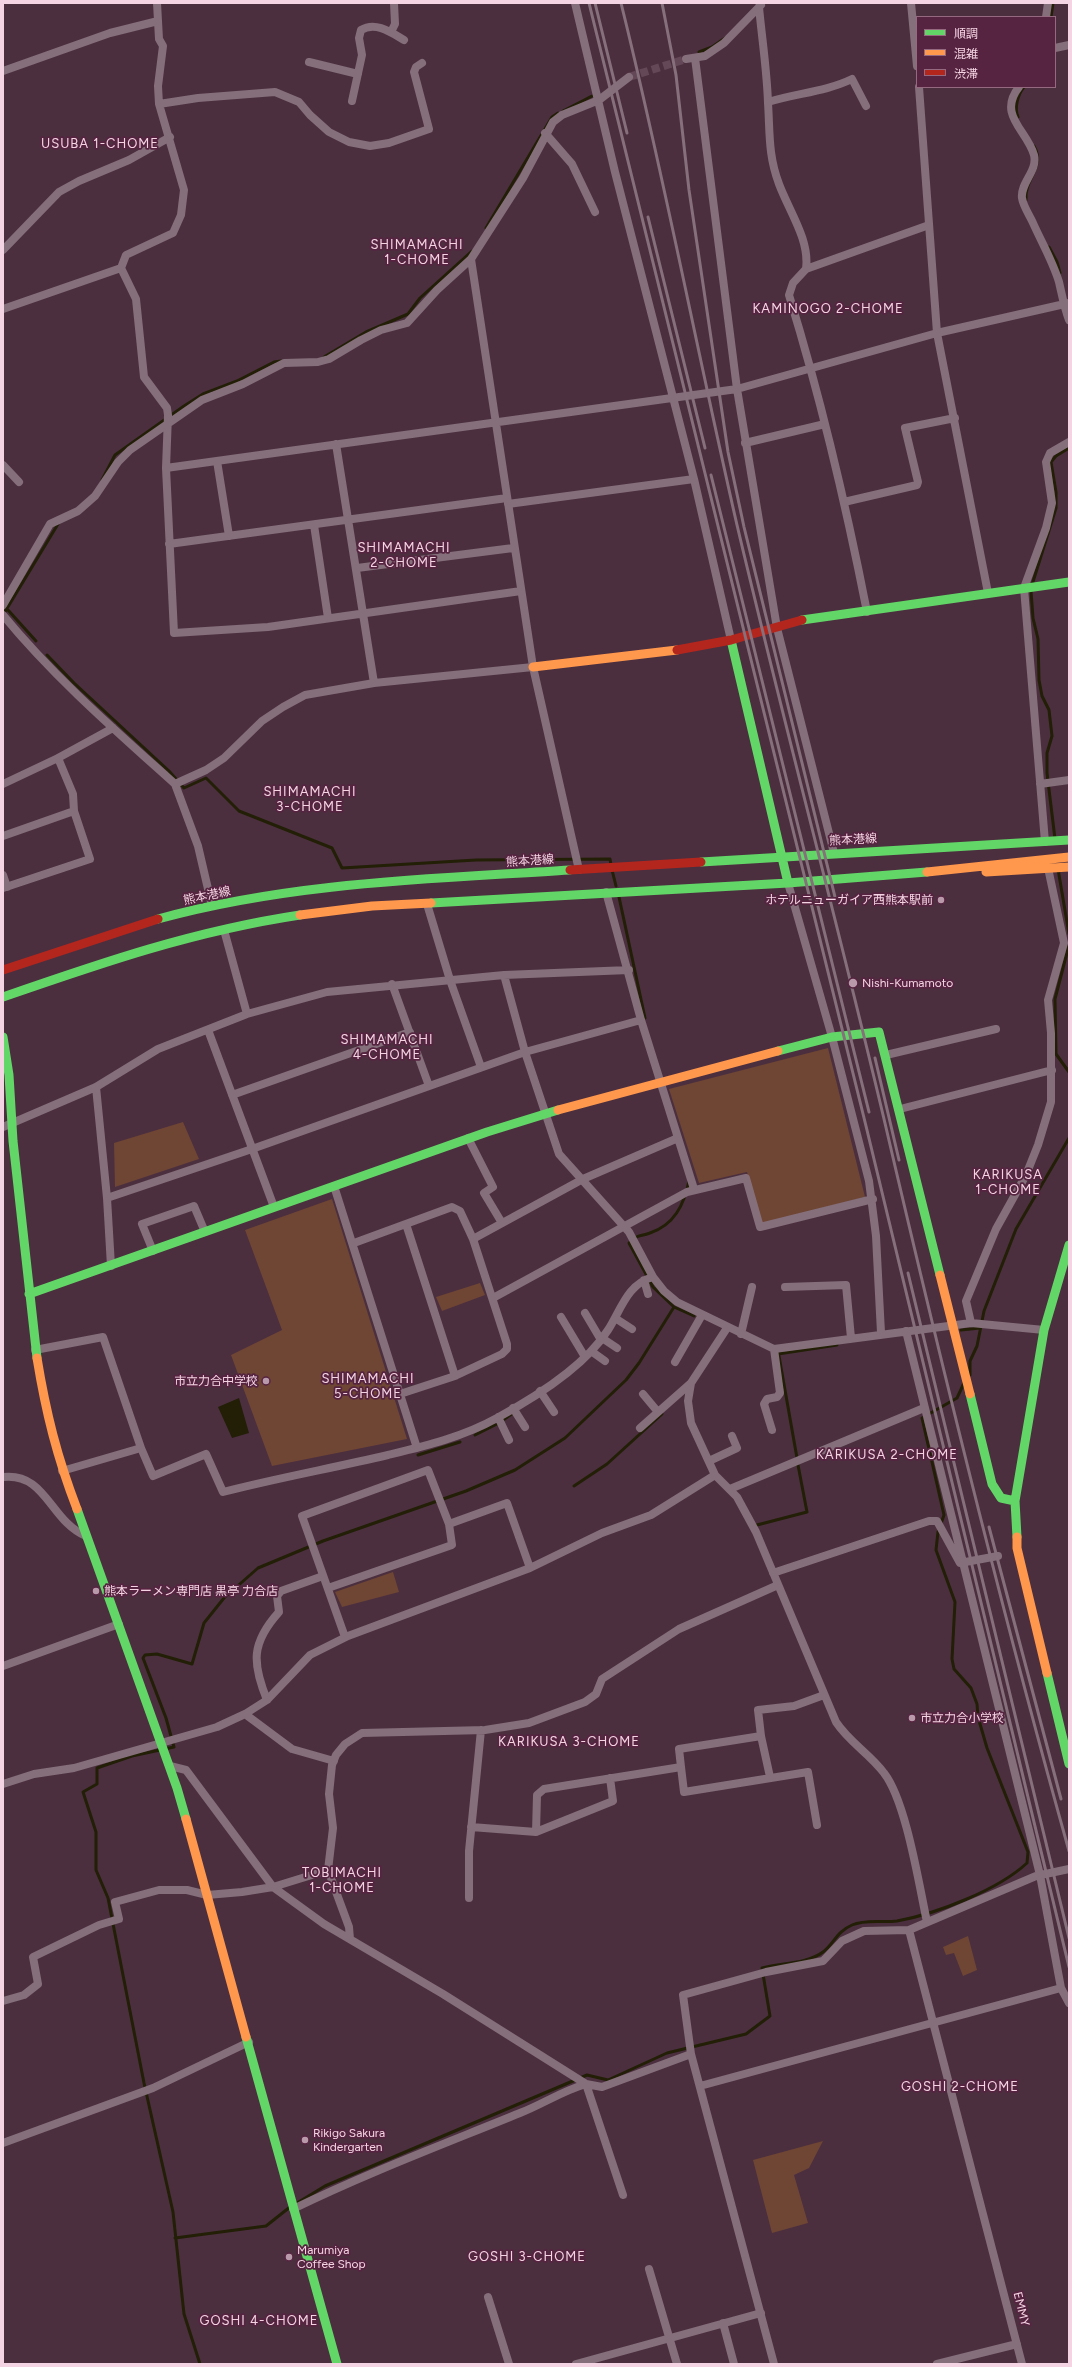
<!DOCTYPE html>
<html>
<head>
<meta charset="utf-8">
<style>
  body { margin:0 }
  #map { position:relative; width:1072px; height:2367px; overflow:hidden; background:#4b2f3f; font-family:Figtree,"Noto Sans JP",sans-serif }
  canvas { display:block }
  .frame { position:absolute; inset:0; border:4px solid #f4d4e3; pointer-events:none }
  .legend { position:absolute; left:916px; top:16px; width:140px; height:72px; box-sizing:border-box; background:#562440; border:1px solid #956a81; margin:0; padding:5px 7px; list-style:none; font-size:12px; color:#f4d4e3 }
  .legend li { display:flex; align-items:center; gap:8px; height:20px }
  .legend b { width:20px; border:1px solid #956a81 }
</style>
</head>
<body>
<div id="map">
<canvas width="1072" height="2367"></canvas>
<div class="frame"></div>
<ul class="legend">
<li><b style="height:5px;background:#63d668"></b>順調</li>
<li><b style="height:5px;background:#ff974d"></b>混雑</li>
<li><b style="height:5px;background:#b3261e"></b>渋滞</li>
</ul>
</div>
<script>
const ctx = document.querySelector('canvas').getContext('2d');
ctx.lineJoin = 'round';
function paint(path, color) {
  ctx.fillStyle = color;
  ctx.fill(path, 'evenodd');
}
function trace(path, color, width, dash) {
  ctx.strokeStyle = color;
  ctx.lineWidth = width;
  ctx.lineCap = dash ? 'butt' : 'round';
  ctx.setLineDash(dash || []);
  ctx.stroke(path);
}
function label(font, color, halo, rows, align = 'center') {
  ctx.font = font + ' Figtree,"Noto Sans JP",sans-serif';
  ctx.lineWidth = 3.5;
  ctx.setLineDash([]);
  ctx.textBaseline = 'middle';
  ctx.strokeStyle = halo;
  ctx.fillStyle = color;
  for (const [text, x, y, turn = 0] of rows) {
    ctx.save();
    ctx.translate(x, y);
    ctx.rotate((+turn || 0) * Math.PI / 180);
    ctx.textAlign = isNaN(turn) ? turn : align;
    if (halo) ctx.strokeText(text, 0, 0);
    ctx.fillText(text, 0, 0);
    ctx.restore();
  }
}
paint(new Path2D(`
  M 828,1048 L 865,1197 L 762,1224 L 747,1172 L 699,1183 L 669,1089 Z
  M 183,1122 L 199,1159 L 115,1187 L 114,1143 Z
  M 332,1199 L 407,1439 L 272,1466 L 231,1355 L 282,1330 L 245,1230 Z
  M 480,1283 L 485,1295 L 442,1311 L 436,1297 Z
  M 393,1572 L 399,1592 L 342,1607 L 335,1592 Z
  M 968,1936 L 977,1970 L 963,1976 L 954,1953 L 946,1955 L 943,1947 Z
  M 823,2141 L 809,2168 L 794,2175 L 808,2223 L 772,2233 L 753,2160 Z`), '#6f4534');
paint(new Path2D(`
  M 239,1398 L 249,1433 L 232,1438 L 218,1407 Z`), '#221f06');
trace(new Path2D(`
  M 1051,17 L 1053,3
  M 699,52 L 712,47 L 725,38
  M 563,111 L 592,96
  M 1018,117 C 1014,108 1018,94 1024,87
  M 1026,200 C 1024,179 1046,167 1034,146
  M 486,228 L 552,117 L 558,113
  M 1049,247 L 1057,262 L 1060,273
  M 324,357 L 366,332 L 408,314 L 420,298 L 472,251
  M 102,480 L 115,455 L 184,406 L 203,394 L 237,381 L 274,362 L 281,361
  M 1032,585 L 1056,508 L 1056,492 L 1051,462 L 1056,456 L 1069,448
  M 1031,591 L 1033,618 L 1038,639 L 1039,680 L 1042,696 L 1049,710 L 1052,736 L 1047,753 L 1047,773 L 1055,839
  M 8,610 L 36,641
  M 3,615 L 58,524
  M 47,655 L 74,683 L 169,771 L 184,788 L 206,778 L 239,811 L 332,848 L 342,868 L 476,860 L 610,859 L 611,865
  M 1058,869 L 1069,934
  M 612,870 L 616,886
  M 619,897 L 645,1018
  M 1069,945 L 1055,999 L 1056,1054 L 1069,1072
  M 674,1307 L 694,1316
  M 961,1330 L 980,1328
  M 778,1354 L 837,1345
  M 779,1356 L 797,1458
  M 970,1375 L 970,1361 L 977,1346 L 984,1311 L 1016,1229 L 1069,1138
  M 503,1420 L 513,1413
  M 475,1435 L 497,1424
  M 418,1455 L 460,1442
  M 574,1486 L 607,1464 L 662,1414
  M 757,1525 L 807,1512 L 798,1465
  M 297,2203 L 325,2186 L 587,2075 L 608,2080 L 667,2053 L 746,2034 L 770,2016 L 762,1968 C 780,1963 807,1964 823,1952 C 834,1944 836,1932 852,1925 C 866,1919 882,1923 897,1921 C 936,1914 998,1890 1027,1863 L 1028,1852 L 987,1748 L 978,1717 L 977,1704 L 971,1688 L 954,1669 L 952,1659 L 955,1602 L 936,1550 L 938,1532 L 944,1515 L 922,1418 L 957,1398 L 964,1383
  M 175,2238 L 266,2226 L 290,2207
  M 200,2364 L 184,2314 L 173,2212 L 144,2083 L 108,1898 L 96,1870 L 96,1832 L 83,1792 L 97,1784 L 97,1768 L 132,1756 L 174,1747 L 166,1718 L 143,1658 L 145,1655 L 157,1654 L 192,1664 L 204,1623 L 224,1598 L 258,1568 L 323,1541 L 466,1491 L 515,1470 L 565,1438 L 626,1380 L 639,1363 L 674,1307 L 653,1287 L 629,1243 C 638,1234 639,1237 650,1233 C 674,1225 684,1205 689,1181`), '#221f06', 3);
trace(new Path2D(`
  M 629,77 L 686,59`), '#644858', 8, [8, 4]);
trace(new Path2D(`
  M 157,3 L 159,39 L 163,46 L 158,86 L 159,104 L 184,190 L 181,215 L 173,233 L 126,255 L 121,268 L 136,299 L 144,377 L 167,408 L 168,415 L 166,468 L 174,633 L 268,627 L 521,591
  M 575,3 L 615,172 L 694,479 L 731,640
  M 911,3 L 917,66
  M 759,7 C 762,39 767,71 768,103 C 770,133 768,155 779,184 C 789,211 810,240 806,269
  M 1046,17 L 1048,3
  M 391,32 L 395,24 L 394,3
  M 1055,48 L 1069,45
  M 695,58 L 737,389 L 777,628 L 834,853
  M 686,59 L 705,56 L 724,43 L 761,5
  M 309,62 L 358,74
  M 3,71 L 110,33 L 158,21
  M 919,87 L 937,333 L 988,593
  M 1019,87 C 997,115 1027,130 1034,155 C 1038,171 1020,183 1022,198 C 1023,206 1030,216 1033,223 C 1042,243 1053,262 1059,282 C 1062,295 1064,307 1069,320
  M 352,101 L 362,55 L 359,38 L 361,30 C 376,21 392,33 404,40
  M 768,102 C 796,93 825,92 852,79 L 866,106
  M 159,104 L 198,98 L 275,92 L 299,102 L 310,115 L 329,132 L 349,142 L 370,146 L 389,143 L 429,129 L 414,72 L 416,67 L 422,63
  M 545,133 L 572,164 L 595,212
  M 3,250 L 59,192 L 79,181 L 129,160 L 170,137
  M 471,259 L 523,178 L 553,122 L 562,115 L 599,100 L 629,77
  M 3,309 L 121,268
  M 745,443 L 825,424
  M 336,444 L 374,683
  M 217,461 L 229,536
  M 3,465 L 19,482
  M 166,468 L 737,389 L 937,333 L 1069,303
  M 844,502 L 917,485 L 918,482 L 905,428 L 955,418
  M 508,504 L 694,479
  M 314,525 L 328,618
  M 169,544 L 507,498
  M 357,568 L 513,548
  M 3,605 L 50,524 L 78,511 L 95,496 L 118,462 L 130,450 L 202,400 L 243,384 L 284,363 L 318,362 L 329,359 L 361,340 L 381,330 L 407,323 L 437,290 L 471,259 L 533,667 L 579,870
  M 867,612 C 846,505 821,399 789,295 L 793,283 L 806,269 L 929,225
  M 3,615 C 54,677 115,730 175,784 L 206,770 L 224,758 L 262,721 L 283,707 L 305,695 L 374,683 L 533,667
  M 3,784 L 58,758 L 113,728
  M 175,784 L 198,846 L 212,906
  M 1040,784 L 1069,780
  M 3,836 L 74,811
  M 1045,842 L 1024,588 L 1046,528 L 1052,503 L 1046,462 L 1050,453 L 1069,442
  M 3,875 L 7,887
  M 788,883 L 832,1037 L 869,1181 L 876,1236 L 881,1333
  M 3,888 L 90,859 L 74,811 L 73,794 L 58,758
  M 606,892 L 641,1020 L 694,1189
  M 427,904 L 450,980 L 481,1067
  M 224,930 L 247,1014
  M 504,975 L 525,1052 L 559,1154 L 629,1232 L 653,1277 L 664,1291 L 677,1302 L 774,1349 L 971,1323 L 1044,1330
  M 392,984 L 429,1086
  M 208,1030 L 274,1207
  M 886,1055 L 996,1029
  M 96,1087 L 107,1198 L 111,1266
  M 232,1095 L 410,1032
  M 900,1109 L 1052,1070
  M 3,1127 L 96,1087 L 158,1049 L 247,1014 L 327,992 L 504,975 L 629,970
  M 468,1138 L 493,1187 L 484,1193 L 502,1223
  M 334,1186 L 417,1448
  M 107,1198 L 252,1149 L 525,1052 L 641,1020
  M 406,1224 L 455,1376
  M 473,1239 L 583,1179 L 678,1138
  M 354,1243 L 452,1207 L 460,1211 L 473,1239 L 507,1344 L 507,1349 L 502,1354 L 455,1376 L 400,1394
  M 153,1251 L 142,1224 L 194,1206 L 205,1232
  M 644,1280 L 648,1294
  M 785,1287 L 846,1285 L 851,1338
  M 493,1298 L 687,1192 L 746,1178 L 760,1227 L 873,1199
  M 585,1313 L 601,1340
  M 561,1317 L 585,1357
  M 615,1318 L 632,1329
  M 971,1323 L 966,1301 L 996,1229 L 1026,1175 L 1038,1145 L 1051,1102 L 1051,1033 L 1048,1000 L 1064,943 L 1048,868
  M 727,1328 L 691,1383 L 688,1401 L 691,1423 L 715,1475 L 737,1497 L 756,1532 L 836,1722 C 849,1742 870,1754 884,1773 C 906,1801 919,1885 927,1922
  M 906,1331 L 1040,1875 L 1061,1988 L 1069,2003
  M 741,1334 L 752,1287
  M 602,1338 L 617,1348
  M 35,1350 L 103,1337 L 141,1448 L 153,1476 L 206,1454 L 223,1492 C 277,1478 333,1468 388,1455 C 425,1446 463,1437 497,1418 C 534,1398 585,1366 608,1330 C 621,1310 627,1284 653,1277
  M 591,1351 L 605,1361
  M 675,1362 L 702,1315
  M 540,1391 L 554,1412
  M 643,1394 L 658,1412
  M 513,1408 L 525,1427
  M 498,1417 L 509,1440
  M 640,1428 L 691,1383
  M 772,1430 L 764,1404 L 767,1399 L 777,1397 L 780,1393 L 774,1349
  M 709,1461 L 737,1448 L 732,1436
  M 62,1471 L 141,1448
  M 3,1477 C 46,1472 50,1521 86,1536
  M 730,1489 L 924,1408
  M 449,1524 L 507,1503 L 530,1568
  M 773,1573 L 929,1521 L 937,1521 L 960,1563 L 998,1556
  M 328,1588 L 452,1545 L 449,1524 L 428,1470 L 302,1516 L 345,1637
  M 3,1666 L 119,1624
  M 267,1700 C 252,1663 251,1643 279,1612 L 277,1596 L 281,1591 L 323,1576
  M 245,1714 L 292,1749 L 334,1761
  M 170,1766 L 186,1770 L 273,1887 L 324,1924 L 443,1994 L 586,2084 L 602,2087 L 691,2054
  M 681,1767 L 684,1792 L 808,1772 L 817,1825
  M 770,1777 L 761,1736 L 758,1710 L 794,1706 L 824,1695
  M 3,1784 L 34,1774 L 74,1768 L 217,1727 L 245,1714 L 267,1700 L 310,1655 L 348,1636 L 530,1568 L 602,1533 L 651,1515 L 715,1475
  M 471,1827 L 536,1832 L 613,1801 L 610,1778
  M 536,1832 L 537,1795 L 544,1789 L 681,1767 L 679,1749 L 761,1736
  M 469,1898 L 469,1851 L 481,1730
  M 909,1930 L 1022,2364
  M 350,1939 L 349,1927 L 328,1870 L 333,1828 L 329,1794 L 332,1765 L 336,1755 L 345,1744 L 362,1733 L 485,1730 L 529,1723 L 585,1702 L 596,1694 L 602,1679 L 679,1629 L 778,1585
  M 3,2001 L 24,1995 L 38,1984 L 33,1957 L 99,1925 L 119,1919 L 115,1902 L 159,1890 L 187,1890 L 207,1895 L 242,1892 L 273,1887 L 328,1870
  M 586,2084 L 623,2195
  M 700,2086 L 1061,1988
  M 3,2143 L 153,2088 L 249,2042
  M 293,2209 C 367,2173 444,2144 520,2113 C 543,2104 562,2091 586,2084
  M 649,2269 L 677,2364
  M 488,2297 L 509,2364
  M 723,2323 L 734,2364
  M 576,2364 L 761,2313
  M 774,2364 L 691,2054 L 683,1995 L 766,1972 L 823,1961 L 842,1941 L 864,1931 L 909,1930 L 1036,1876 L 1069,1869
  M 937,2364 L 1017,2344`), '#856f7a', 8);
trace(new Path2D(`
  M 802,620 L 1069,582
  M 731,640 L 788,883
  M 701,862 L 1069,840
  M 431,903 L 788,883 L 927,872
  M 158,919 C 292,882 432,879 570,870
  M 3,997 C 104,962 194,931 300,915
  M 3,1037 L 9,1075 L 13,1141 L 37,1358
  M 778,1051 L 832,1037 L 879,1032 L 940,1275
  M 29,1294 L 487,1132 L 558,1110
  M 970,1394 L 992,1484 L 1001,1498 L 1015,1501
  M 77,1509 L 177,1788 L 186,1819
  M 1017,1537 L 1015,1501 L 1044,1330 L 1069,1245
  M 1047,1673 L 1069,1764
  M 246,2037 L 337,2364`), '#63d668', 9);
trace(new Path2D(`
  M 533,667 L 677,650
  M 927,872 L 1069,857
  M 986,872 L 1069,867
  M 300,915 L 372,906 L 431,903
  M 558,1110 L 778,1051
  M 940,1275 L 970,1394
  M 37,1358 C 46,1413 57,1457 77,1509
  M 1017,1537 L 1017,1548 L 1047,1673
  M 186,1819 L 246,2037`), '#ff974d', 9);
trace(new Path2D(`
  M 677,650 L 731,640 L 802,620
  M 570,870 L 701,862
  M 3,970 L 158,919`), '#b3261e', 9);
trace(new Path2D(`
  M 589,3 L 866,1126 L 1069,1967
  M 595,3 L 627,133
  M 621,3 C 664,176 697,351 737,525 C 784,724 837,921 884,1119 C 941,1364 1001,1608 1069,1851
  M 662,3 L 676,75 L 689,190 L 728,452 L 744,527 L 835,897
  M 648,217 L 705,448
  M 711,475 L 869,1112
  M 875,1058 L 899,1160
  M 908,1273 L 1069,1938
  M 989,1527 L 1061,1799`), '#86707b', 3);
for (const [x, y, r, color] of [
  [941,900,4,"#b99aaa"],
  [853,983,5,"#b99aaa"],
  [266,1381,4,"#b99aaa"],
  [96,1591,4,"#b99aaa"],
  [912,1718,4,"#b99aaa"],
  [305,2140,4,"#b99aaa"],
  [289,2257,4,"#b99aaa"]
]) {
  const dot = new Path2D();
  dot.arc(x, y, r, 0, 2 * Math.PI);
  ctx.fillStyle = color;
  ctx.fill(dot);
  trace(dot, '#562440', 1.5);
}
label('12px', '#f4d4e3', '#562440', [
  ["熊本港線",853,840,-3],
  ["熊本港線",530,861,-4],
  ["熊本港線",207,896,-12],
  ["EMMY",1021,2309,76]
]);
label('12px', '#f4d4e3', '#562440', [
  ["ホテルニューガイア西熊本駅前",933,900,"right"],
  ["Nishi-Kumamoto",862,983],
  ["市立力合中学校",258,1381,"right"],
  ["熊本ラーメン専門店 黒亭 力合店",104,1591],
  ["市立力合小学校",920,1718],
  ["Rikigo Sakura",313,2133],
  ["Kindergarten",313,2147],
  ["Marumiya",297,2250],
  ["Coffee Shop",297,2264]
], 'left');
ctx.letterSpacing = '1px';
label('13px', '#f4d4e3', '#562440', [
  ["USUBA 1-CHOME",100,144],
  ["SHIMAMACHI",417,245],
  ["1-CHOME",417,260],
  ["KAMINOGO 2-CHOME",828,309],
  ["SHIMAMACHI",404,548],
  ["2-CHOME",404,563],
  ["SHIMAMACHI",310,792],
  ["3-CHOME",310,807],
  ["SHIMAMACHI",387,1040],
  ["4-CHOME",387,1055],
  ["KARIKUSA",1008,1175],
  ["1-CHOME",1008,1190],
  ["SHIMAMACHI",368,1379],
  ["5-CHOME",368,1394],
  ["KARIKUSA 2-CHOME",887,1455],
  ["KARIKUSA 3-CHOME",569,1742],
  ["TOBIMACHI",342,1873],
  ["1-CHOME",342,1888],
  ["GOSHI 2-CHOME",960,2087],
  ["GOSHI 3-CHOME",527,2257],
  ["GOSHI 4-CHOME",259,2321]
]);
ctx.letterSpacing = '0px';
</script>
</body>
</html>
